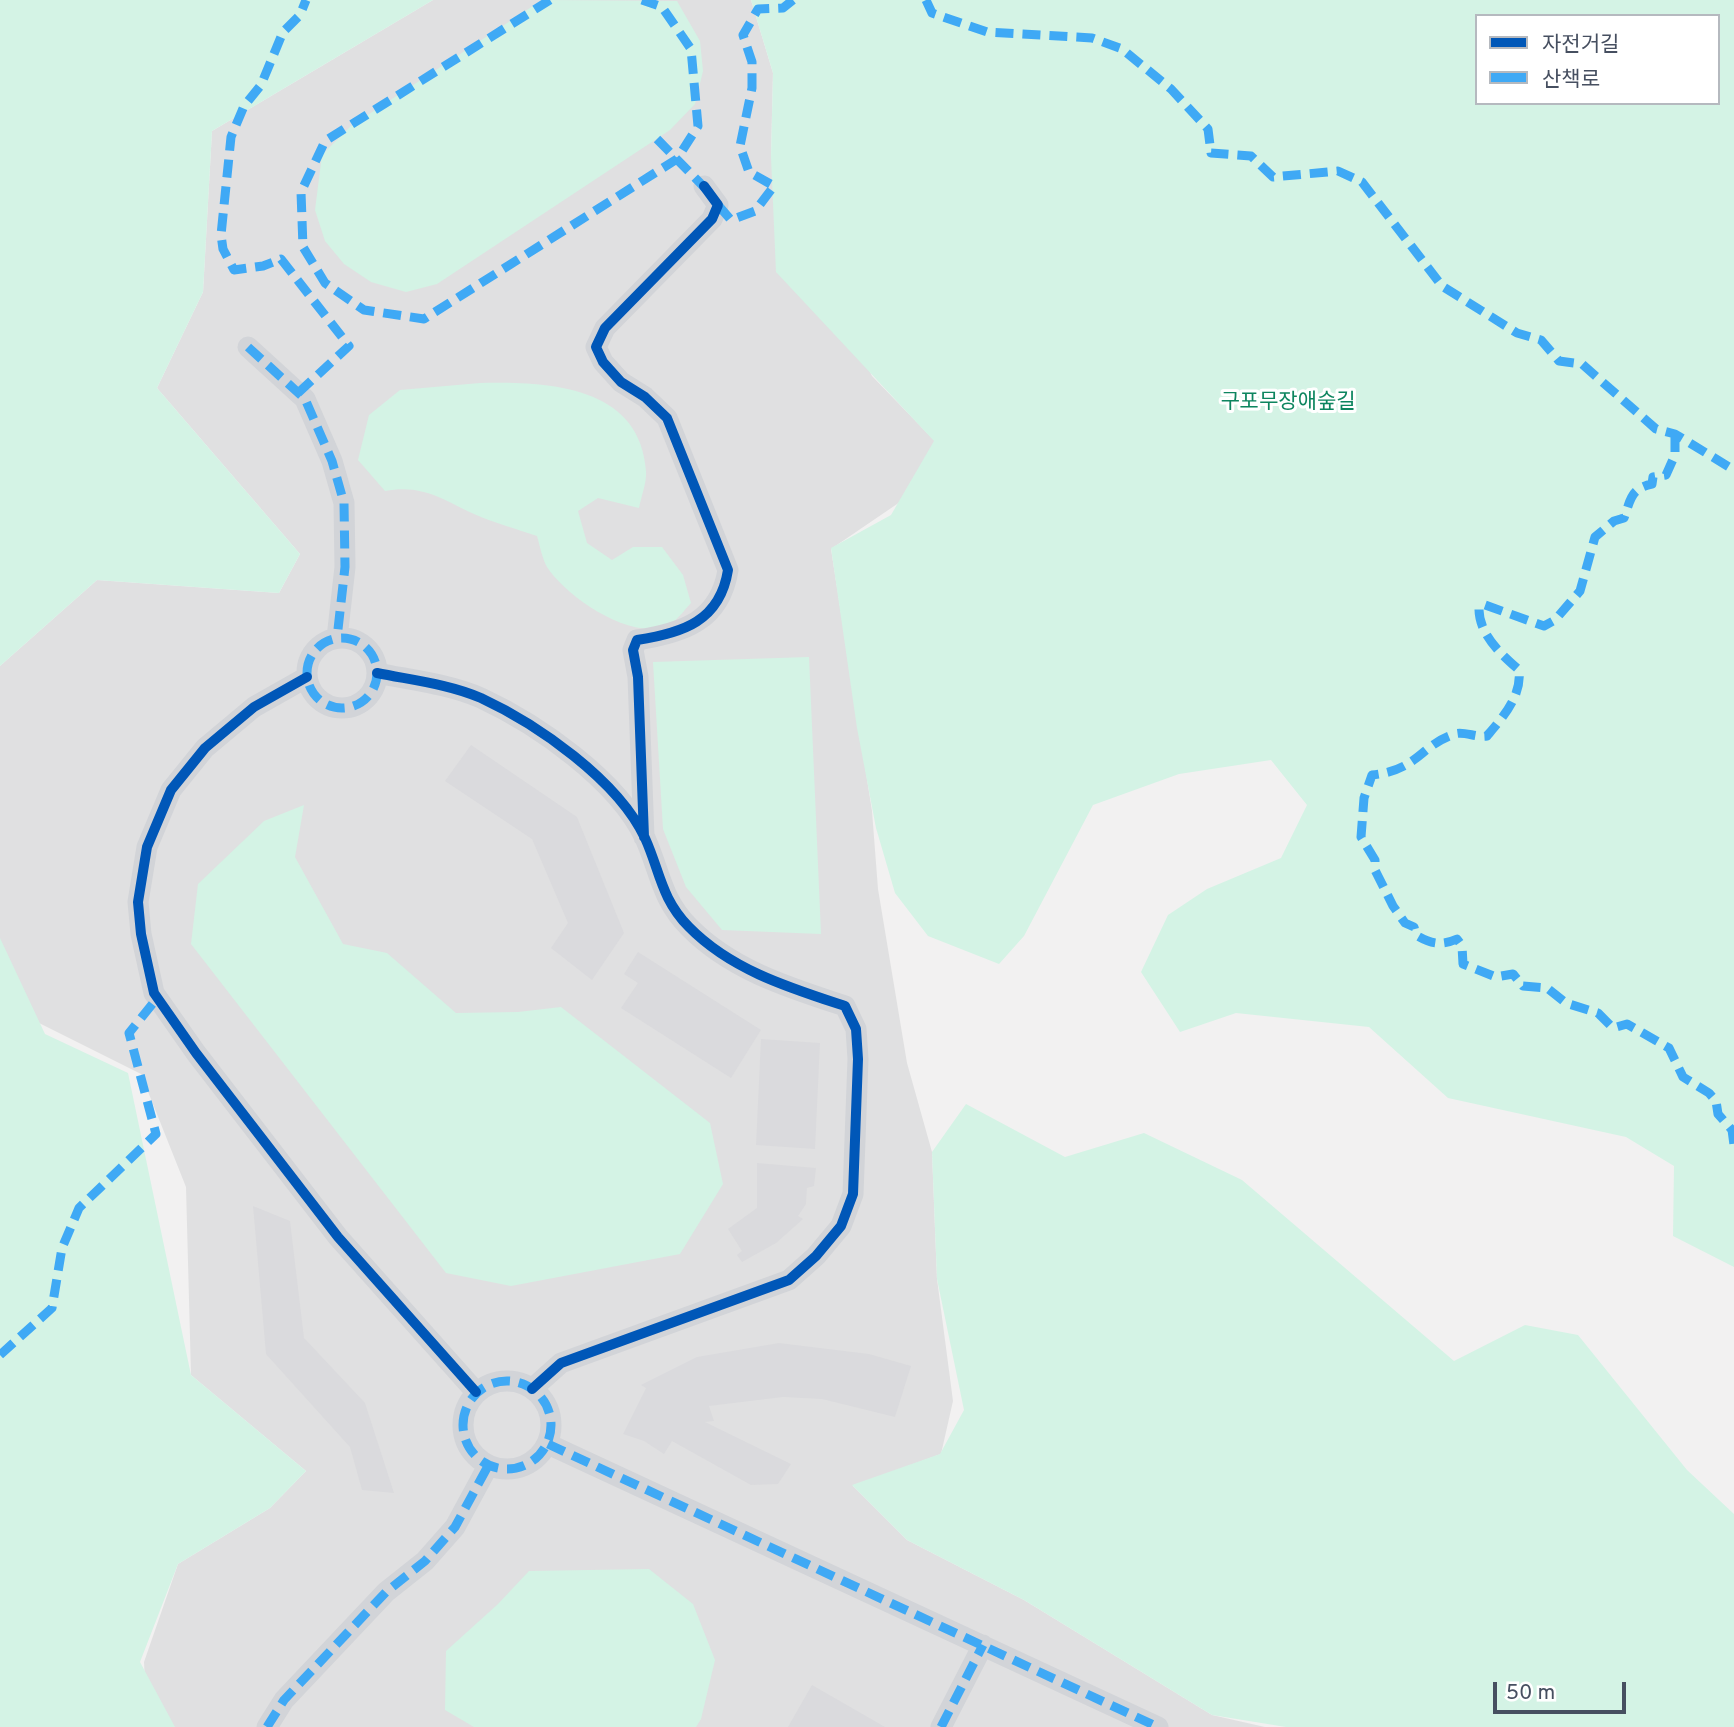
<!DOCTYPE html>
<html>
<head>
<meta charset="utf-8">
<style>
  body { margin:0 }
  #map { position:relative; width:1734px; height:1727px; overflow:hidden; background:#f2f1f1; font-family:Overpass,"Noto Sans KR",sans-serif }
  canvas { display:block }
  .legend { position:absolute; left:1475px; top:14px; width:245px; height:91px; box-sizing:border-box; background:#fff; border:2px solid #b5b9bf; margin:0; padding:9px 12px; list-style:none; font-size:21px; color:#464f60 }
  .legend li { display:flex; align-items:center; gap:14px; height:35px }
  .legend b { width:35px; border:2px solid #b5b9bf }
  .scale { position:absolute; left:1493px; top:1682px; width:133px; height:32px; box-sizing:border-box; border:4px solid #464f60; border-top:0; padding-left:9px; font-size:21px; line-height:24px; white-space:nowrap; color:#464f60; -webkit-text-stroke:5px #fff; paint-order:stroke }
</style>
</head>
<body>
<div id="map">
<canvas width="1734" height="1727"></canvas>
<ul class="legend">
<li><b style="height:9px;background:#0057b8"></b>자전거길</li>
<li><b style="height:9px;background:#3fa9f5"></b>산책로</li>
</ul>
<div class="scale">50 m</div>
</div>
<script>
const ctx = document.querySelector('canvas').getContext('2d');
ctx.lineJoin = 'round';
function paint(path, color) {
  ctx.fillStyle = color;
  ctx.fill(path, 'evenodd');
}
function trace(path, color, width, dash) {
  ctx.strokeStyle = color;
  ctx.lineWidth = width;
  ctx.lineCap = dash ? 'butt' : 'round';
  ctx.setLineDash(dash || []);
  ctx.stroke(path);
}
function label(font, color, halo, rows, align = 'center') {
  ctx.font = font + ' Overpass,"Noto Sans KR",sans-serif';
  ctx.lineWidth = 6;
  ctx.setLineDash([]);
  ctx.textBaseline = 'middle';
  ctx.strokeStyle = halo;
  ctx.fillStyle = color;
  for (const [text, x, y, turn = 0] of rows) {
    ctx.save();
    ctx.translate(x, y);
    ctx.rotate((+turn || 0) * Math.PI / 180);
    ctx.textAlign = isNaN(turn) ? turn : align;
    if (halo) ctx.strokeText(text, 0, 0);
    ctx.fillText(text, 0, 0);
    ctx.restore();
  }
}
paint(new Path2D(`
  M 433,0 L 751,0 L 773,73 L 771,157 L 872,376 L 935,441 L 900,502 L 831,549 L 872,811 L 878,889 L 907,1063 L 932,1152 L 937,1279 L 953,1401 L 941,1454 L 853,1486 L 907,1540 L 1024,1600 L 1212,1715 L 1265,1727 L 140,1727 L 147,1719 L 144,1662 L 178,1564 L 270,1508 L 306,1471 L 191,1375 L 186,1187 L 141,1074 L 39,1023 L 0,944 L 0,666 L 97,580 L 279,593 L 300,554 L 157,388 L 203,292 L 212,131 Z`), '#e0e0e1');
paint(new Path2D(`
  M 0,0 L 433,0 L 212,131 L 203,292 L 157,388 L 300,554 L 279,593 L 97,580 L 0,666 Z
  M 542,0 L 677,1 L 700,41 L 703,71 L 695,104 L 670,130 L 437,284 L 406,292 L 371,282 L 344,264 L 325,241 L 315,210 L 322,155 L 351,126 Z
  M 751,0 L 1734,0 L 1734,1267 L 1673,1236 L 1674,1166 L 1626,1137 L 1448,1098 L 1369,1027 L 1236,1013 L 1180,1032 L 1141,972 L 1168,915 L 1207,889 L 1281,858 L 1307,805 L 1271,760 L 1179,774 L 1093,805 L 1024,936 L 999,964 L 928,936 L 895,893 L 876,828 L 857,728 L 831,548 L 891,515 L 934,441 L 776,272 L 771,157 L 773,73 ZM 1477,16 L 1718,16 L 1718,103 L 1477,103 Z
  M 480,383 C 545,382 640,384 646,471 C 647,482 641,497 639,508 L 598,498 L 578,511 L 587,543 L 612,560 L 633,547 L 662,547 L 683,575 L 691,603 C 685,609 679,618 672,623 C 637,646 566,597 547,567 C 542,558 540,546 537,536 C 517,529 494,523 474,514 C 442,499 422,484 385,491 L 358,460 L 369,415 L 400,390 Z
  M 809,657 L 821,934 L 722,930 L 686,887 L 663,829 L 653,662 Z
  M 304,805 L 295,857 L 343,944 L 387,953 L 456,1013 L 518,1012 L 561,1007 L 710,1123 L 723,1184 L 680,1254 L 511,1286 L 446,1273 L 191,944 L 198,884 L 264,821 Z
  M 0,938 L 45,1034 L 128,1073 L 191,1375 L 306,1471 L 270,1508 L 178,1564 L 140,1662 L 175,1727 L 0,1727 Z
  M 966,1104 L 1065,1157 L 1144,1133 L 1242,1180 L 1454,1361 L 1525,1325 L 1578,1335 L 1687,1470 L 1734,1514 L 1734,1727 L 1286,1727 L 1212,1715 L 1024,1600 L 907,1540 L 852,1485 L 940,1454 L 964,1410 L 937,1279 L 932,1152 Z
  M 649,1569 L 693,1604 L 715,1660 L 701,1719 L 696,1727 L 474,1727 L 445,1710 L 446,1651 L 498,1604 L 529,1571 Z`), '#d4f3e5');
paint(new Path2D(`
  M 471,745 L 577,817 L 624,933 L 592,980 L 551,948 L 568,923 L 532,839 L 445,781 Z
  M 638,952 L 761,1030 L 731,1078 L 621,1008 L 638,983 L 624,974 Z
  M 761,1039 L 820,1043 L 815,1149 L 756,1145 Z
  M 757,1163 L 816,1168 L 814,1186 L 807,1188 L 806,1204 L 798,1216 L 803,1219 L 776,1243 L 742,1262 L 737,1255 L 742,1251 L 728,1229 L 757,1208 Z
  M 253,1206 L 290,1221 L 304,1338 L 365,1403 L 394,1493 L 362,1490 L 350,1447 L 266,1354 Z
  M 779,1343 L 869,1354 L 911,1366 L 895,1417 L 822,1399 L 783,1397 L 709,1406 L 714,1421 L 705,1422 L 791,1464 L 778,1484 L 751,1485 L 672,1441 L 664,1454 L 644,1441 L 623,1434 L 646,1388 L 641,1385 L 697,1357 Z
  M 812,1685 L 885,1727 L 788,1727 Z`), '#dadadd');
trace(new Path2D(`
  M 248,347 L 305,399 L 332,461 L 344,503 L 345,567 L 337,638
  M307 673a35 35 0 1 1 70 0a35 35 0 1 1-70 0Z
  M 377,673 C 411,680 449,684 481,698 C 537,724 618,780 645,838 C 660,871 661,899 689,927 C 731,970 790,988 845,1006 L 856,1029 L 858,1059 L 853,1194 L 841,1226 L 816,1256 L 789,1280 L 561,1363 L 532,1389
  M 307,677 L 254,707 L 205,748 L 171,790 L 147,847 L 138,902 L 141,934 L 154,993 L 196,1053 L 338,1237 L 476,1392
  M 644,837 L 638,677 L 633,650 L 637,640 C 683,633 720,621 728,570 L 667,418 L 645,397 L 621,382 L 603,362 L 596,347 L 605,328 L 712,219 L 718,205 L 704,186
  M463 1425a44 44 0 1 1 88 0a44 44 0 1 1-88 0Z
  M 548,1444 L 1158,1727
  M 267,1727 L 284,1700 L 386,1592 L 425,1561 L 455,1527 L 488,1466
  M 941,1727 L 983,1645`), '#d2d4d8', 21);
trace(new Path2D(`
  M 550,0 L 325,141 L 301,192 L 303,247 L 325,283 L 364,310 L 424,319 L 677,159 L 698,126 L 691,49 L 662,7 L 642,0
  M 926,0 L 932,13 L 987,32 L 1092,38 L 1122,49 L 1171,89 L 1208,129 L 1211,153 L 1251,156 L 1273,177 L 1338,171 L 1362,182 L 1442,286 L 1517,333 L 1541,340 L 1559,361 L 1582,364 L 1656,429 L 1675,434 L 1734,470
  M 657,139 L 706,189
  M 718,205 L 731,220 L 755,211 L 774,186 L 749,172 L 740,146 L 752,88 L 752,62 L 743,35 L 758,9 L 783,8 L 793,0
  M 248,347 L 305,399 L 332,461 L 344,503 L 345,567 L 337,638
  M 298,393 L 349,346 L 281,259 L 263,266 L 234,270 L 223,249 L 221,235 L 231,137 L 244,106 L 261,85 L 283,32 L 300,15 L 306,0
  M 1675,434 L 1675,455 L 1666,475 L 1653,477 L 1652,484 C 1630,489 1631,499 1624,518 L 1614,521 L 1595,537 L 1580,591 L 1555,620 L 1544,626 L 1485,605 L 1479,607 C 1478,634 1501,654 1519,670 C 1522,696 1503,717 1487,736 C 1477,738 1464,731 1455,734 C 1420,745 1419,770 1372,775 L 1364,798 L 1361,837 L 1375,860 L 1375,870 L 1393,906 L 1405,923 L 1414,927 L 1416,935 C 1431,944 1441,946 1457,939 L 1462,946 L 1463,964 L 1496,977 L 1513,974 L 1523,986 L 1547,988 L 1566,1003 L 1598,1013 L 1613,1028 L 1627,1024 L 1669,1048 L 1683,1077 L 1709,1093 L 1716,1101 L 1718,1114 L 1732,1130 L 1734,1145
  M307 673a35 35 0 1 1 70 0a35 35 0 1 1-70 0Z
  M 0,1355 L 52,1308 L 62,1248 L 79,1208 L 156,1134 L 129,1033 L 158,997
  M463 1425a44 44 0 1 1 88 0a44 44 0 1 1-88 0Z
  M 548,1444 L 1158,1727
  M 267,1727 L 284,1700 L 386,1592 L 425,1561 L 455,1527 L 488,1466
  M 941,1727 L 983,1645`), '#3fa9f5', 9, [18, 9]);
trace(new Path2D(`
  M 377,673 C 411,680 449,684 481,698 C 537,724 618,780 645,838 C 660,871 661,899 689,927 C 731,970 790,988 845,1006 L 856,1029 L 858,1059 L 853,1194 L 841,1226 L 816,1256 L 789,1280 L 561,1363 L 532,1389
  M 307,677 L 254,707 L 205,748 L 171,790 L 147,847 L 138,902 L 141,934 L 154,993 L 196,1053 L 338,1237 L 476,1392
  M 644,837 L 638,677 L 633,650 L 637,640 C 683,633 720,621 728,570 L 667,418 L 645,397 L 621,382 L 603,362 L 596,347 L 605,328 L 712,219 L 718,205 L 704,186`), '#0057b8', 10);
label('21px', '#0d855f', '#fff', [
  ["구포무장애숲길",1288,404]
]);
</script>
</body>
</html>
